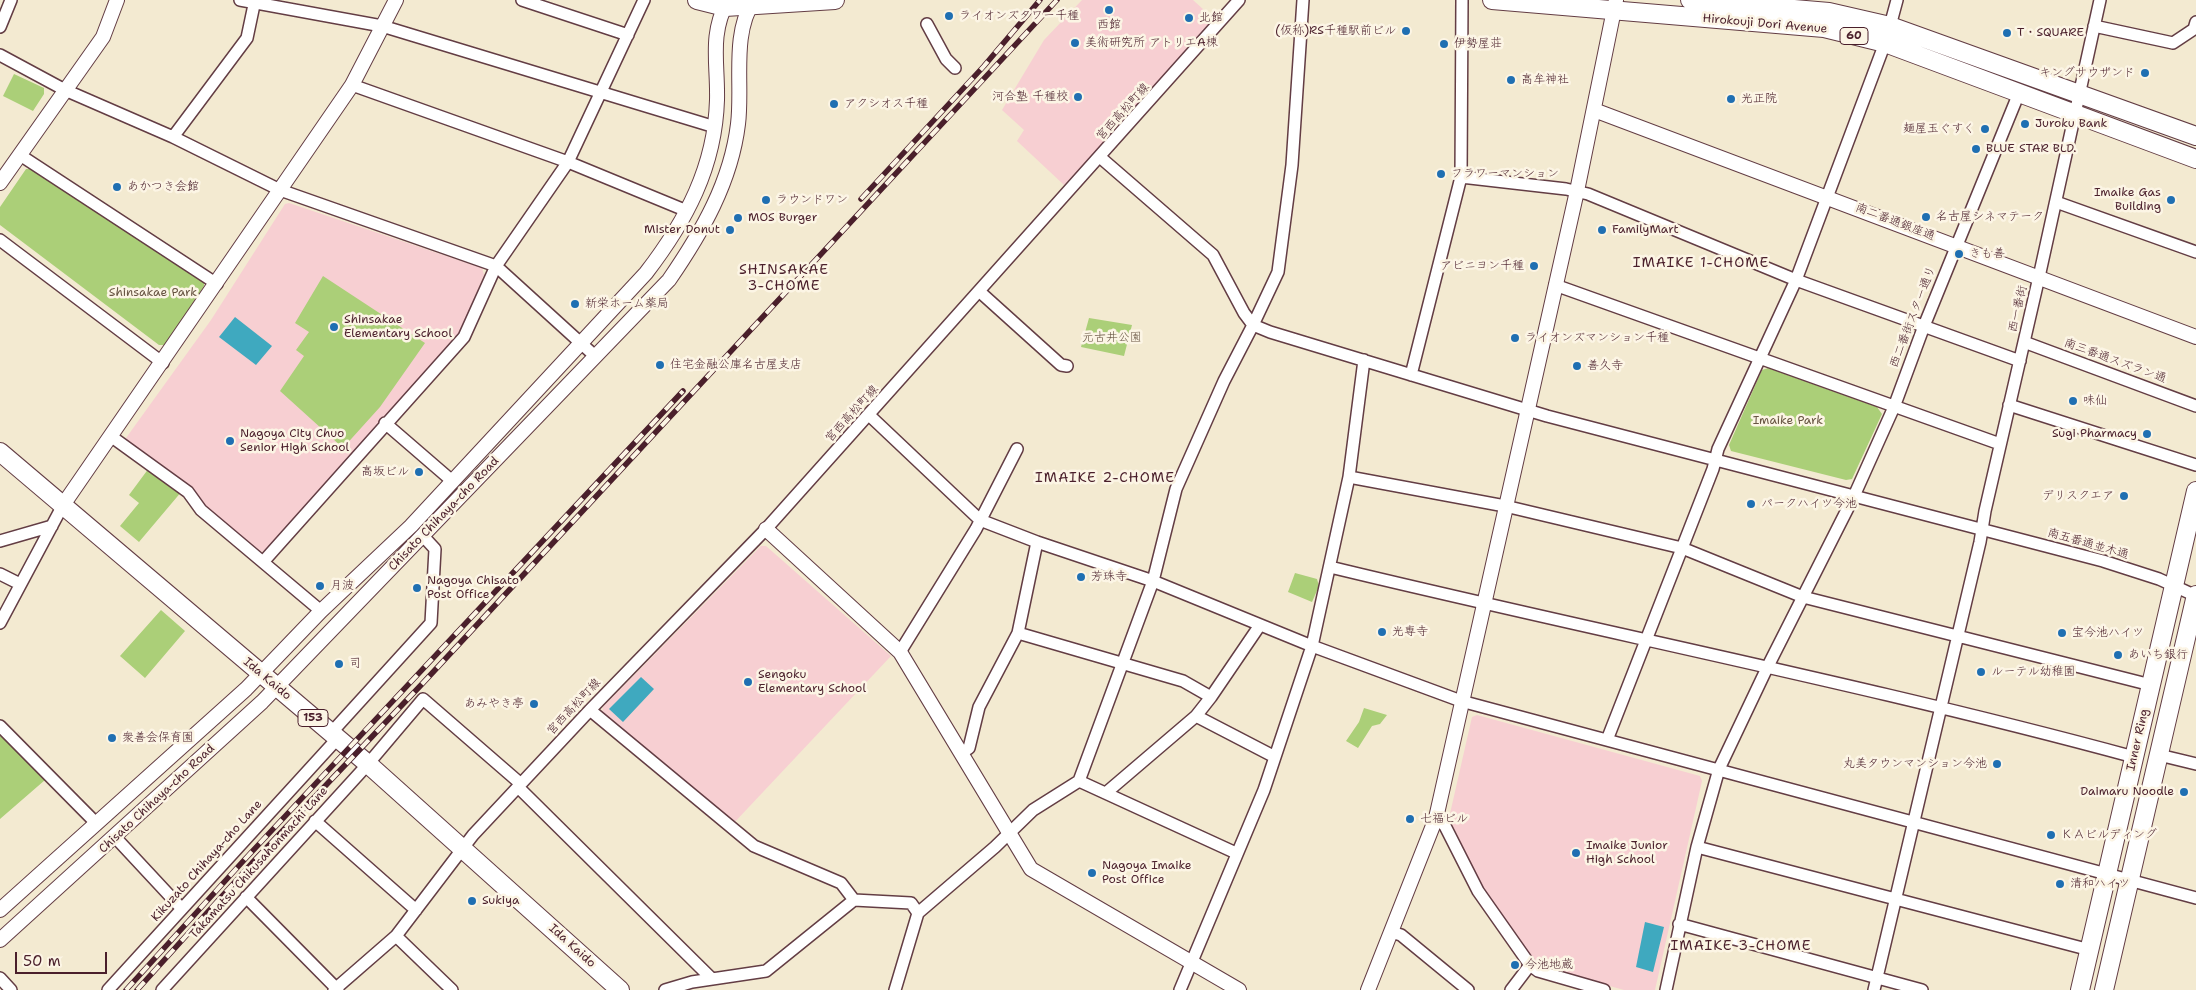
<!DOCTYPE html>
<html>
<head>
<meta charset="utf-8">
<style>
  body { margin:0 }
  #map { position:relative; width:2196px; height:990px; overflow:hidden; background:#f3ead1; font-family:"Shantell Sans",sans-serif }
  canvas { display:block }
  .scale { position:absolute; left:15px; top:952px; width:92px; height:22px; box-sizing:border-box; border:2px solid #4a1f2b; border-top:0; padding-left:6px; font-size:15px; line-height:18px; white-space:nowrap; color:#4a1f2b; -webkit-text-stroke:4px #fcf5e5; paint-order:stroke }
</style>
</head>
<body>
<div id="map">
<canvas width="2196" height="990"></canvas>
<div class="scale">50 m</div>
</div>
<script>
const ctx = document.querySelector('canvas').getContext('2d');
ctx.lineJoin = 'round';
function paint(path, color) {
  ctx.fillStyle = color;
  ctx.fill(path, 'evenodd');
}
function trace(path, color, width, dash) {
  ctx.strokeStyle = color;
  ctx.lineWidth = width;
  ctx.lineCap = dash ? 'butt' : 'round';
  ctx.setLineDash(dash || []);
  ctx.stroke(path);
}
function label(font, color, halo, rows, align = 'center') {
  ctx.font = font + ' "Shantell Sans","Klee One",sans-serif';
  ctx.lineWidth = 5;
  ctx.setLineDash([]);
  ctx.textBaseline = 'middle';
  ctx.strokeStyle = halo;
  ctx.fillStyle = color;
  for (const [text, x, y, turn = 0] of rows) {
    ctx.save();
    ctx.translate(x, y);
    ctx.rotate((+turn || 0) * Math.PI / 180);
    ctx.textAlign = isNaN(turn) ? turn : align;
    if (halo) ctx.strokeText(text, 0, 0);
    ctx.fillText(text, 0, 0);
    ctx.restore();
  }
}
paint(new Path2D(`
  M 1082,0 L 1193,0 L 1214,19 L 1139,105 L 1064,185 L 1017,141 L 1024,130 L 1002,110 L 1044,40 Z
  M 289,203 L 482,268 L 484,275 L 459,334 L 266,551 L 257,552 L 128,443 L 126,438 L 211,320 L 285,204 Z
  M 761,546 L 766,546 L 891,656 L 732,825 L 602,713 L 603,707 Z
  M 1477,715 L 1700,776 L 1702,781 L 1655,990 L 1624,990 L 1538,966 L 1482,887 L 1449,818 L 1472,717 Z`), '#f7cfd2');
paint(new Path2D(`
  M 14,74 L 44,88 L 44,94 L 33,111 L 3,96 Z
  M 26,169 L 30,169 L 204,282 L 204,286 L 165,345 L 159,345 L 0,225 L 0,207 Z
  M 323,276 L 425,343 L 380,407 L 343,448 L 280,391 L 304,356 L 296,350 L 309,332 L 295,323 Z
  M 1089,318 L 1132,325 L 1124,356 L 1081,347 Z
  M 1768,368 L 1877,407 L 1882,414 L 1852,479 L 1846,480 L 1731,451 L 1729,445 L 1762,370 Z
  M 149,468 L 182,491 L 139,542 L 120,526 L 139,503 L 129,495 Z
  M 1295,573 L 1317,579 L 1319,586 L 1312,602 L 1288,592 Z
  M 161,610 L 185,631 L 145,678 L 120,656 Z
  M 1364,708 L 1387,715 L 1380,724 L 1372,726 L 1358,748 L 1346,741 L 1359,722 Z
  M 0,734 L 45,780 L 0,819 Z`), '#abcf78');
paint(new Path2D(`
  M 235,317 L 272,346 L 256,365 L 219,337 Z
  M 641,677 L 654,689 L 623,722 L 609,709 Z
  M 1645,922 L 1664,927 L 1653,972 L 1636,967 Z`), '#3fa9bf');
const minor = new Path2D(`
  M 240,0 L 382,26 L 715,127
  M 522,0 L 628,35
  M 927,24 L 946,59 L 955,68
  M 1890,26 L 1897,0
  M 2094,26 L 2173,43 L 2194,29 L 2196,22
  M 0,27 L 11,0
  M 0,55 L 65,90 L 173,137 L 280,190 L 496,266 L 595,356
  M 352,85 L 568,162 L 687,211
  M 173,137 L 247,38 L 255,0
  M 20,155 L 217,284
  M 1101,158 L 1213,255 L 1244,313 L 1253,325 L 1270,332 L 1547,416 L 2103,561 L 2159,579 L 2196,596
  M 1461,177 L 1566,189 L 1588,194 L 1796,280 L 2020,361
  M 2056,202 L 2196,252
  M 0,240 L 163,363
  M 1555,285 L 2000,444
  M 980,292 L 1061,365 L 1067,366
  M 2024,342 L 2196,406
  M 1411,375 L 1461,177 L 1462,0
  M 2009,405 L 2196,465
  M 869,415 L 980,520 L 1037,542 L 1153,581 L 1312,646 L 1461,701 L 2196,898
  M 385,423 L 451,480
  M 112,437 L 188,492 L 201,510 L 321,611
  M 1349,477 L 1505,506 L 1682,548 L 1803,597 L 2151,685
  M 0,541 L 52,526
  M 263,562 L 464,337 L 496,266 L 568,162 L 644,0
  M 1330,567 C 1598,632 1869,685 2134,757
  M 0,574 L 20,584
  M 0,623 L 63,505
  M 1018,633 L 1183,681 L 1211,697
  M 900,652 L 976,529 L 1017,449
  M 590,710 L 754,846 L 841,883 L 854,900
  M 1196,716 L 1275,757
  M 0,726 L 96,823
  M 331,733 L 431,623 L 435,549 L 423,536
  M 1607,740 L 1713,469 L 1718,449 L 1796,280 L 1885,43
  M 961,753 L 969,748 L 979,707 L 1018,633 L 1037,542
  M 2159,755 L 2196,764
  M 1079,781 L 1236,853
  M 518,787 L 712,979
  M 1107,792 L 1196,716 L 1211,697 L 1260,625
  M 1436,818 L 1445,826 L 1478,891 L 1530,965 L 1538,971 L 1604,990
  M 315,821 L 416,910
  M 115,837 L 182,909
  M 1697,847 L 2090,950
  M 246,897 L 338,990
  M 1679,924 L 1922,990
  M 1391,932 L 1401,935 L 1468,990
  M 396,936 L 452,990
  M 0,978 L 11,990
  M 108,990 L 337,739
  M 162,990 L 368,764 L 423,699 L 521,784
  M 334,990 L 396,936 L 473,835 L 590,710 L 766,529 L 1239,0
  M 665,990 L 692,982 L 766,971 L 854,900 L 911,903 L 918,913 L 995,847 L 1033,810 L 1079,781 L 1153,581 L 1176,489 L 1224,381 L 1253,325 L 1278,272 L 1292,165 L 1303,0
  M 895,990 L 918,913
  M 1180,990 L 1264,790 L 1312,646 L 1349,477 L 1364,360
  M 1511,990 L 1530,965
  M 1666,990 L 1697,847 L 1719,769 L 1767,668 L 1854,496 L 1894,407 L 1924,326 L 2019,93
  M 1874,990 L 1980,542 L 1985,511 L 2039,277 L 2100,0`);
const tertiary = new Path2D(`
  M 1594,110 L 2196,337
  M 0,183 L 103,37 L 117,0
  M 63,505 L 352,85 L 396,0
  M 766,529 L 900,652 L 1031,869 L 1239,990
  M 0,910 L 246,689 L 321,611 L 411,526 L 646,273 C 686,221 715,167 717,100 C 718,63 709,35 728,0
  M 0,940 L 262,702 L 669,280 C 702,232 731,182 738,124 C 743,85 731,34 754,0
  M 1368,990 L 1436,818 L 1577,191 L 1616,0`);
const primary = new Path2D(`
  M 697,0 L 725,7 L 835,0
  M 1492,0 L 1824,28 L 1885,43 L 2196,159
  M 1690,0 L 1829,12 L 1890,26 L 2196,136
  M 2080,990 L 2196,491
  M 2104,990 L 2196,595`);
const trunk = new Path2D(`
  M 0,452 L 368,764 L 620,990`);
trace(minor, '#633d44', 14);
trace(tertiary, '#633d44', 16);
trace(primary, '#633d44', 20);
trace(trunk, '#633d44', 20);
trace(minor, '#fff', 11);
trace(tertiary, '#fff', 14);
trace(primary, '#fff', 18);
trace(trunk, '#fff', 18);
const rail = new Path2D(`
  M 861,199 L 984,66 L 1040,0
  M 126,990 L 246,858 L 683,391
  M 137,990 L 252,863 L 422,684 L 1057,0`);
trace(rail, '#4a1f2b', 5.5);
trace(rail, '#fcf5e5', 4, [11]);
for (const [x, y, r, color] of [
  [1109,10,5,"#1f6fb2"],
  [949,16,5,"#1f6fb2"],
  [1189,18,5,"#1f6fb2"],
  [1406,31,5,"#1f6fb2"],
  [2007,33,5,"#1f6fb2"],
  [1075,43,5,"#1f6fb2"],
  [1444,44,5,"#1f6fb2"],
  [2145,73,5,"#1f6fb2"],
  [1511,80,5,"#1f6fb2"],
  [1078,97,5,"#1f6fb2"],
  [1731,99,5,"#1f6fb2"],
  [834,104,5,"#1f6fb2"],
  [2025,124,5,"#1f6fb2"],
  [1985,129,5,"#1f6fb2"],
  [1976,149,5,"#1f6fb2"],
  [1441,174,5,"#1f6fb2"],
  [117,187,5,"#1f6fb2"],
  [766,200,5,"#1f6fb2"],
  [2171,200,5,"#1f6fb2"],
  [1926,217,5,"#1f6fb2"],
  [738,218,5,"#1f6fb2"],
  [730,230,5,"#1f6fb2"],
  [1602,230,5,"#1f6fb2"],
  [1959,254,5,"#1f6fb2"],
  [1534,266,5,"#1f6fb2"],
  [575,304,5,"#1f6fb2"],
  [334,327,5,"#1f6fb2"],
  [1515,338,5,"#1f6fb2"],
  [660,365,5,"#1f6fb2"],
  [1577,366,5,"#1f6fb2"],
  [2073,401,5,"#1f6fb2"],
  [2147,434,5,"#1f6fb2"],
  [230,441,5,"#1f6fb2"],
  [419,472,5,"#1f6fb2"],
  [2124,496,5,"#1f6fb2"],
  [1751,504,5,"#1f6fb2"],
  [1081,577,5,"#1f6fb2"],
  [320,586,5,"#1f6fb2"],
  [417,588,5,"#1f6fb2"],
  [1382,632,5,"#1f6fb2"],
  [2062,633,5,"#1f6fb2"],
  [2118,655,5,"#1f6fb2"],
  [339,664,5,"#1f6fb2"],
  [1981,672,5,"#1f6fb2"],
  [748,682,5,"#1f6fb2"],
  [534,704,5,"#1f6fb2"],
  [112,738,5,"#1f6fb2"],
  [1997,764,5,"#1f6fb2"],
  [2184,792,5,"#1f6fb2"],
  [1410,819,5,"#1f6fb2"],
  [2051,835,5,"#1f6fb2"],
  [1576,853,5,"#1f6fb2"],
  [1092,873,5,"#1f6fb2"],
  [2060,884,5,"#1f6fb2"],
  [472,901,5,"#1f6fb2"],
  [1515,965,5,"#1f6fb2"]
]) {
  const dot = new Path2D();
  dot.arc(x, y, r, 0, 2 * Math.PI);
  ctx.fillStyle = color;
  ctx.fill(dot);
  trace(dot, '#fcf5e5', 2);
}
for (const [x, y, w] of [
  [1854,36,28],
  [313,718,30]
]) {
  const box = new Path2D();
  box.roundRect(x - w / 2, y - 8.5, w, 17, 4);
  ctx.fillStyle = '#fcf5e5';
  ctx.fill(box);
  trace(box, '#4a1f2b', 1);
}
label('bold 11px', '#4a1f2b', null, [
  ["60",1854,36],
  ["153",313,718]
]);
label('12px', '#4a1f2b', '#fcf5e5', [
  ["ライオンズタワー千種",959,16],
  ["北館",1199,18],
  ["西館",1109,25,"center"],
  ["(仮称)RS千種駅前ビル",1396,31,"right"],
  ["T・SQUARE",2017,33],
  ["美術研究所 アトリエA棟",1085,43],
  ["伊勢屋荘",1454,44],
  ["キングサウザンド",2135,73,"right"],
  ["高牟神社",1521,80],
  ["河合塾 千種校",1068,97,"right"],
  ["光正院",1741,99],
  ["アクシオス千種",844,104],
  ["Juroku Bank",2035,124],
  ["麺屋玉ぐすく",1975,129,"right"],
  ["BLUE STAR BLD.",1986,149],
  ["フラワーマンション",1451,174],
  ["あかつき会館",127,187],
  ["Imaike Gas",2161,193,"right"],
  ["Building",2161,207,"right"],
  ["ラウンドワン",776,200],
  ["名古屋シネマテーク",1936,217],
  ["MOS Burger",748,218],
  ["Mister Donut",720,230,"right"],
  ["FamilyMart",1612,230],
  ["きも善",1969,254],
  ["アビニヨン千種",1524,266,"right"],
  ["新栄ホーム薬局",585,304],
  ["Shinsakae",344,320],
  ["Elementary School",344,334],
  ["ライオンズマンション千種",1525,338],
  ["住宅金融公庫名古屋支店",670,365],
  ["善久寺",1587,366],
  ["味仙",2083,401],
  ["Nagoya City Chuo",240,434],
  ["Senior High School",240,448],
  ["Sugi Pharmacy",2137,434,"right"],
  ["高坂ビル",409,472,"right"],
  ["デリスクエア",2114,496,"right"],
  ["パークハイツ今池",1761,504],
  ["芳珠寺",1091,577],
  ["Nagoya Chisato",427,581],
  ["Post Office",427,595],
  ["月波",330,586],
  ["光専寺",1392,632],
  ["宝今池ハイツ",2072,633],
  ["あいち銀行",2128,655],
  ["司",349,664],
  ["ルーテル幼稚園",1991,672],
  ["Sengoku",758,675],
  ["Elementary School",758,689],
  ["あみやき亭",524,704,"right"],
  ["衆善会保育園",122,738],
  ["丸美タウンマンション今池",1987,764,"right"],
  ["Daimaru Noodle",2174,792,"right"],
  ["七福ビル",1420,819],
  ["ＫＡビルディング",2061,835],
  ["Imaike Junior",1586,846],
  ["High School",1586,860],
  ["Nagoya Imaike",1102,866],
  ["Post Office",1102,880],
  ["清和ハイツ",2070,884],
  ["Sukiya",482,901],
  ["今池地蔵",1525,965]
], 'left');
label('12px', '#4a1f2b', '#fcf5e5', [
  ["Hirokouji Dori Avenue",1765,24,5],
  ["宮西高松町線",1123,112,-48],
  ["南二番通銀座通",1895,222,21],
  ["西一番街",2018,309,-77],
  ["西二番街スター通り",1913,317,-69],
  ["南三番通スズラン通",2115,361,20],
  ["宮西高松町線",852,414,-48],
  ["Chisato Chihaya-cho Road",444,514,-46],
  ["南五番通並木通",2088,544,16],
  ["Ida Kaido",267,679,40],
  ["宮西高松町線",574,707,-47],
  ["Inner Ring",2138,740,-77],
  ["Chisato Chihaya-cho Road",157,799,-43],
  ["Kikuzato Chihaya-cho Lane",207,861,-48],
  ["Takamatsu Chikusahonmachi Lane",259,863,-48],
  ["Ida Kaido",572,946,42]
]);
label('12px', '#675442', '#fcf5e5', [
  ["Shinsakae Park",153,293],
  ["元古井公園",1112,338],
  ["Imaike Park",1788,421]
]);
ctx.letterSpacing = '1px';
label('14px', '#4a1f2b', '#fcf5e5', [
  ["IMAIKE 1-CHOME",1701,263],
  ["SHINSAKAE",784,270],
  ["3-CHOME",784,286],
  ["IMAIKE 2-CHOME",1105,478],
  ["IMAIKE 3-CHOME",1741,946]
]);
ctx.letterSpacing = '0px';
</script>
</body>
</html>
